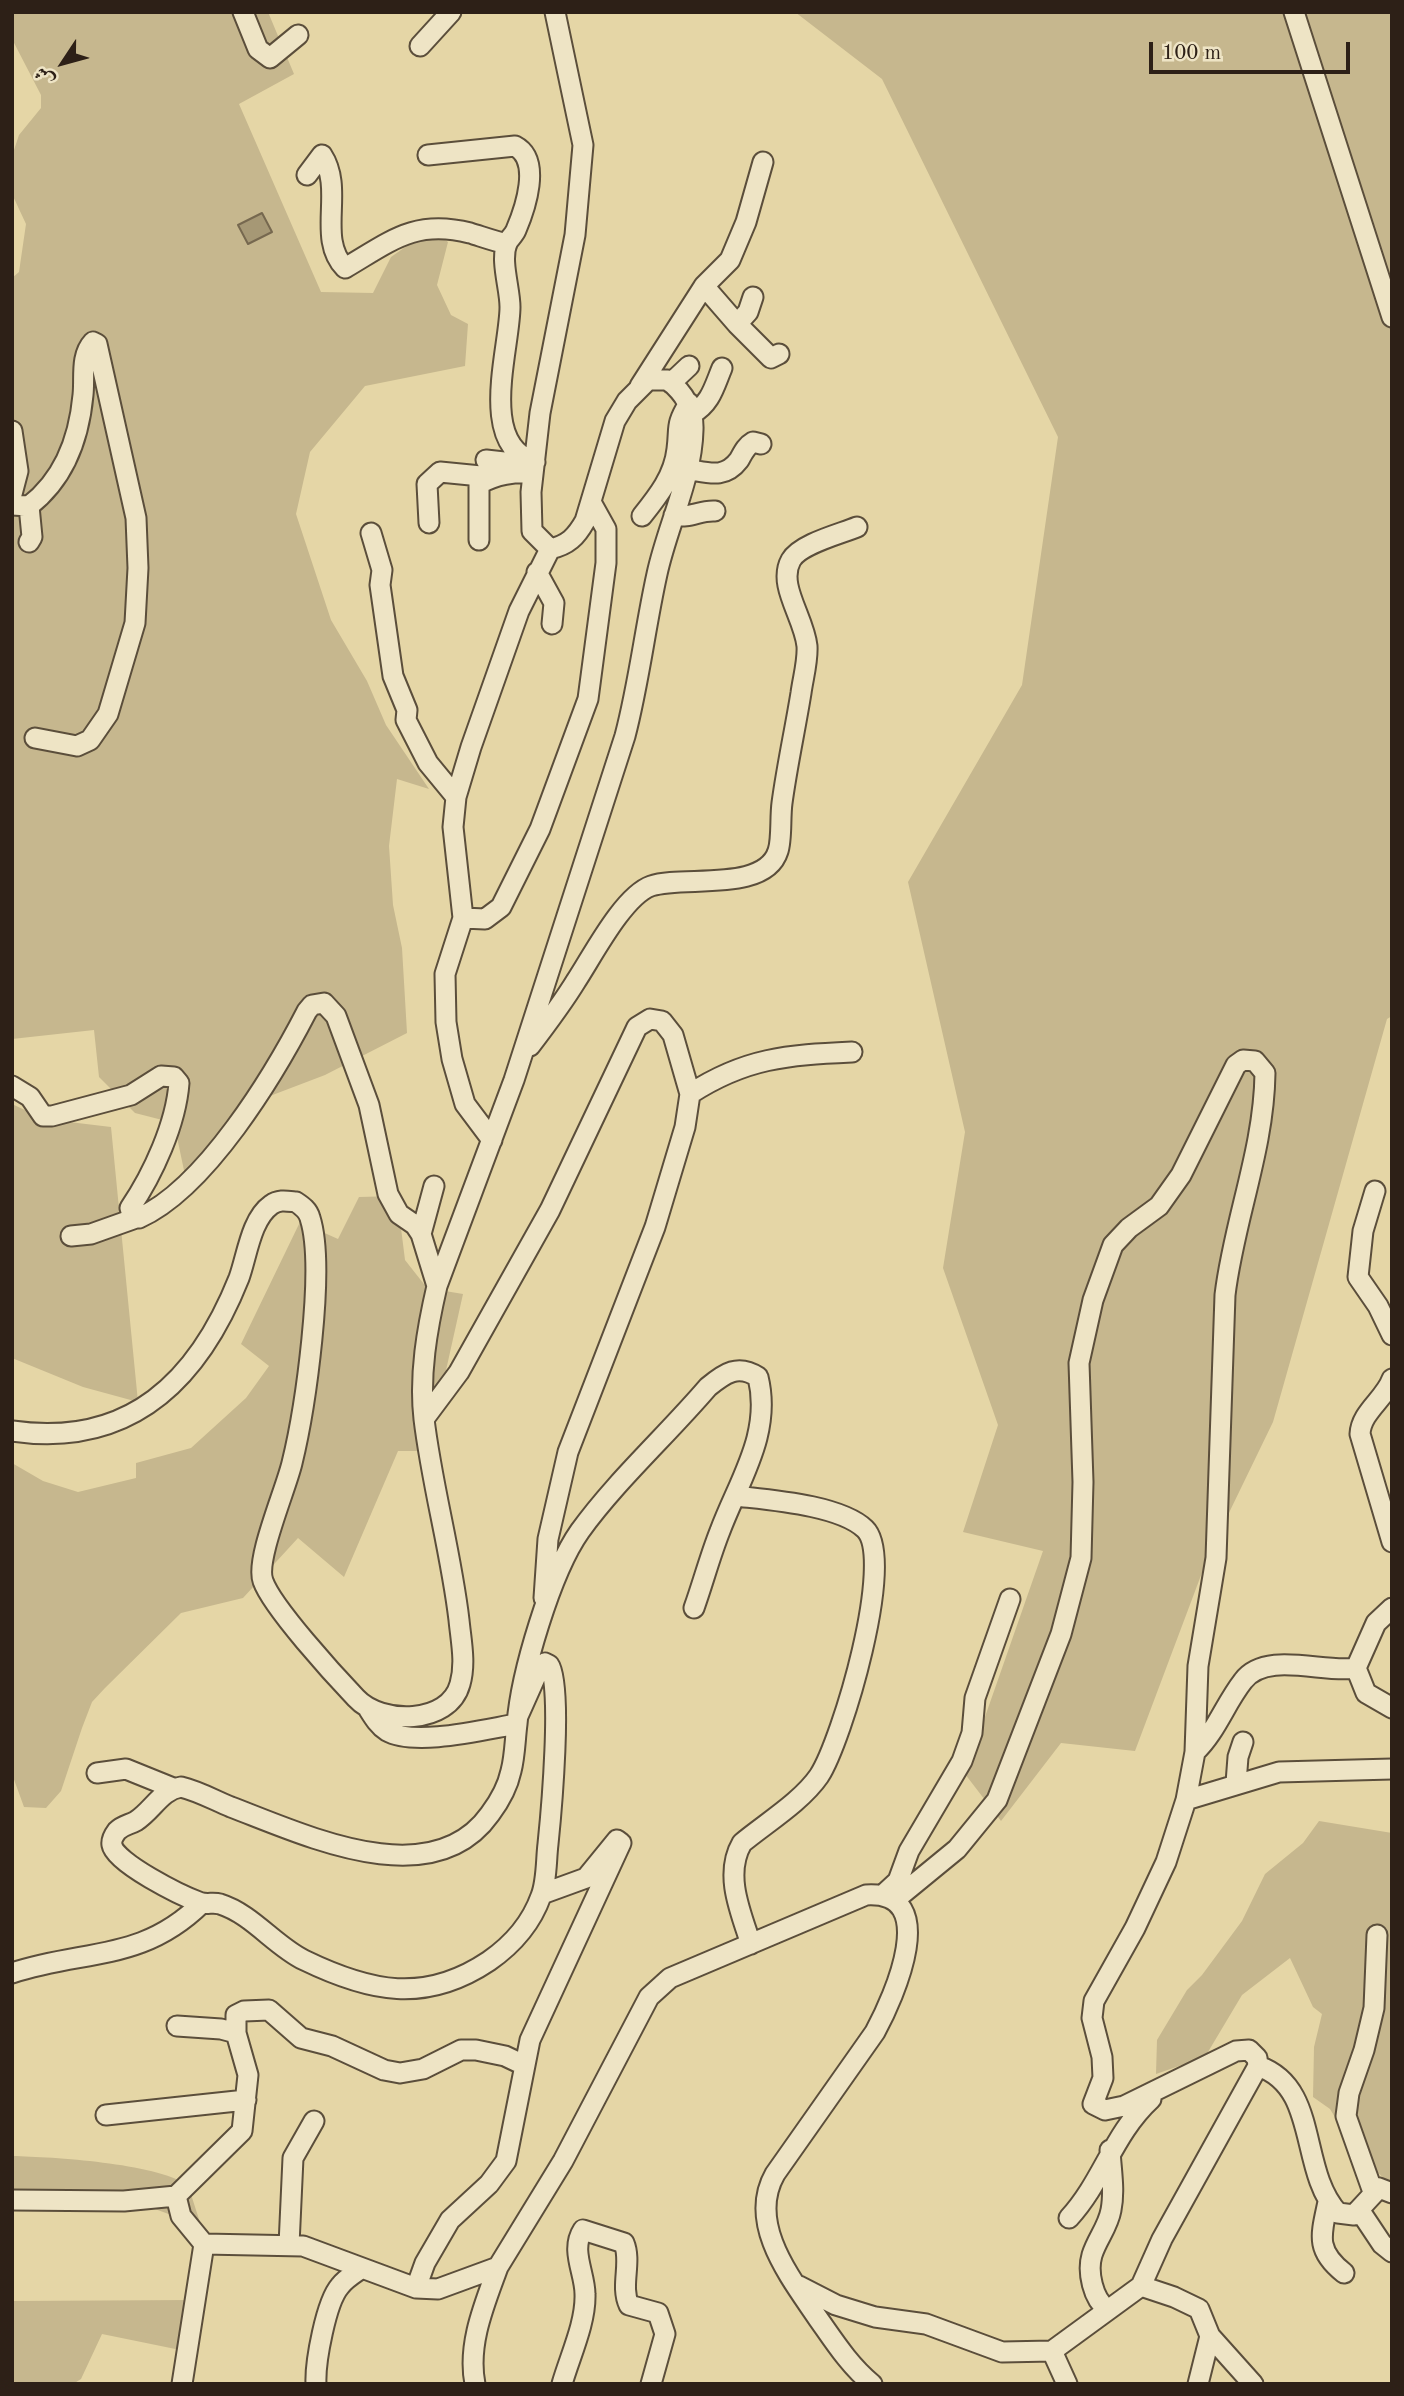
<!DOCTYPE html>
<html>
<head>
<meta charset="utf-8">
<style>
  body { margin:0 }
  #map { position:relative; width:1404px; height:2396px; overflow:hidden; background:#e5d6a6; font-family:"Old Standard TT",Amiri,serif }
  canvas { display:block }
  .frame { position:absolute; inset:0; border:14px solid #2d2017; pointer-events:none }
  .north { position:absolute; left:28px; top:28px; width:70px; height:70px; -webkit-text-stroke:5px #eee4c5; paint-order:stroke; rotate:234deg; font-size:19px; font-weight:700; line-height:28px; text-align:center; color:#2d2017 }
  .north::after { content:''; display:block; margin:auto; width:24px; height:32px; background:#2d2017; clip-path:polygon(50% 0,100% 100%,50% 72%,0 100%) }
  .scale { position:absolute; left:1149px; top:42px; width:201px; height:32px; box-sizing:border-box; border:4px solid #2d2017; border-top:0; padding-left:9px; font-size:21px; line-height:24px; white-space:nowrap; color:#2d2017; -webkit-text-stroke:5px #eee4c5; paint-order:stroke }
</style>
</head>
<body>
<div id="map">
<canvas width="1404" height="2396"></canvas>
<div class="frame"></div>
<div class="north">ش</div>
<div class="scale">100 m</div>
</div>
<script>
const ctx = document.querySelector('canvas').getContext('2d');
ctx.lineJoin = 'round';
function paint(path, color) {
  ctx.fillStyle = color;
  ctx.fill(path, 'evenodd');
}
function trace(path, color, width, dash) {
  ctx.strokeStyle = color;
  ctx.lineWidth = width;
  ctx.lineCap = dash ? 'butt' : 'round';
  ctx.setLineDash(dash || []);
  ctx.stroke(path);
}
paint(new Path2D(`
  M 12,12 L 268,12 L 294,74 L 239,104 L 321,292 L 373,293 L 391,257 L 431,229 L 448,242 L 437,285 L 451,315 L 468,324 L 465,366 L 365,386 L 310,452 L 296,514 L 331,620 L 367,681 L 386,725 L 429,789 L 397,779 L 389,846 L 393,905 L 402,948 L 407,1033 L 325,1075 L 241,1107 L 185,1175 L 174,1123 L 135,1113 L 99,1077 L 94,1030 L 12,1039 L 12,278 L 19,272 L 26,224 L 12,194 L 12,156 L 19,135 L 41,108 L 41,95 L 12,39 Z
  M 795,12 L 1392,12 L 1392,1016 L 1387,1019 L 1273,1422 L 1209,1554 L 1135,1751 L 1061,1743 L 1001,1821 L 965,1774 L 1043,1551 L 963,1532 L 998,1425 L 943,1268 L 965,1132 L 908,882 L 1022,685 L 1058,437 L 882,79 Z
  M 12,1104 L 44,1119 L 111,1127 L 138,1402 L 83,1387 L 12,1358 Z
  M 397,1196 L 405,1260 L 427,1288 L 463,1294 L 428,1451 L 398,1451 L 344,1577 L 298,1538 L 243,1598 L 181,1613 L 105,1688 L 92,1702 L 82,1728 L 61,1791 L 46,1808 L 24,1807 L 12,1774 L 12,1463 L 43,1481 L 78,1492 L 136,1478 L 136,1463 L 191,1448 L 246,1398 L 269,1366 L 241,1344 L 300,1222 L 338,1239 L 359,1197 Z
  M 1319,1821 L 1392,1833 L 1391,2185 L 1356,2152 L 1330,2109 L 1313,2097 L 1314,2047 L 1322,2014 L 1313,2007 L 1290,1958 L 1242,1995 L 1205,2057 L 1156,2074 L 1157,2040 L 1187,1990 L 1202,1975 L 1242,1921 L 1265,1874 L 1303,1843 Z
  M 12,2156 C 54,2157 154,2163 188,2185 L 204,2235 L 195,2353 L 102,2334 L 81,2379 L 73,2384 L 12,2384 L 12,2301 L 191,2300 L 201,2226 L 155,2209 L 12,2196 Z`), '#c6b78e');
const water = new Path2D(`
  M 262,213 L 272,232 L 248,244 L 238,225 Z`);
paint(water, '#a69875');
trace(water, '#76684f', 2);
const minor = new Path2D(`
  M 243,12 L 258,49 L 270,58 L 298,35
  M 1294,12 L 1392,317
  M 420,46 L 451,12
  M 428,155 L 515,146 C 542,160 525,209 516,230 C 514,235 509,239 507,243 C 500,261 510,288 510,307 C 510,348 477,445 535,462
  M 307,175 L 322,155 C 345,190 316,238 345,268 C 391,241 415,219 470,233 C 483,237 494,241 507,244
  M 704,286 L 737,324 L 748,312 L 753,297
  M 737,324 L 771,358 L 779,354
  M 671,383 L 689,366
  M 640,386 L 704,286 L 730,260 L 746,222 L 763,162
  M 692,414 C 711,403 714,387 722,368
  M 12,431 L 18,471 L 12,494
  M 486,460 L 513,463 L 525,459
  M 686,469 C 707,472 724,480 739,460 C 743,453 746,446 753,442 L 761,444
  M 12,505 L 29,506 C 64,479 79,439 83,395 C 85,378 80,356 93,342 L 97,344 L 136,518 L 138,568 L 135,623 L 108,714 L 90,740 L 77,746 L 35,738
  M 29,506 L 32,537 L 29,542
  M 674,515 C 690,519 699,510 715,511
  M 642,516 C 658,496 674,476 677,449 C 680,426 675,426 689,403
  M 429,523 L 427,484 L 440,472 L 491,477
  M 371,533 L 382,570 L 380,585 L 393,676 L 407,710 L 406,720 L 428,763 L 456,797
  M 479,540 L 479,484 C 497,474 513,472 533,473
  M 537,572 L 554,603 L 552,624
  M 463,918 L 485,919 L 501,907 L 540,829 L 588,699 L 606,563 L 606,529 L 591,502
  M 530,1046 C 546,1025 562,1004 576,981 C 592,957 623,896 651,886 C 683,875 765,893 778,851 C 782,840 780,817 782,803 C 787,766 795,730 801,693 C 803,678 808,661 807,646 C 804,617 777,585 791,560 C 800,544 840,534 857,527
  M 12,1086 L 30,1097 L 43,1116 L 52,1116 L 131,1095 L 161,1076 L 174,1077 L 179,1083 C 176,1124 153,1174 130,1208 L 132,1215 L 139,1218 C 206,1188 274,1075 307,1011 L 312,1005 L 324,1003 L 336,1016 L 369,1105 L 388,1194 L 399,1214 L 415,1225 L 421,1234 L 437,1286
  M 690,1094 C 745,1058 787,1055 852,1052
  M 492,1140 L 465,1104 L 452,1059 L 446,1022 L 445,974 L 463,918 L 453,827 L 456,797 L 471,747 L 519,611 L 550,549
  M 1375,1191 L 1363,1231 L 1358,1277 L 1378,1306 L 1392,1335
  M 421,1234 L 434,1186
  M 71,1236 L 91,1234 L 136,1218
  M 1392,1379 C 1385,1399 1361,1412 1360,1434 L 1392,1542
  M 424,1419 L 459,1372 L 550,1210 L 637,1027 L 650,1019 L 662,1021 L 673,1035 L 690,1094 L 685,1127 L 655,1227 L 568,1452 L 548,1539 L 544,1598
  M 12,1431 C 130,1448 198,1381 239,1278 C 247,1256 251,1219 271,1205 C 279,1199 287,1201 296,1202 C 302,1206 308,1210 310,1218 C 326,1268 305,1410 292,1463 C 286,1489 255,1560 263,1581 C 272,1607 335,1676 356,1698 C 381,1725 449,1725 460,1684 C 466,1663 461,1641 459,1620 C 451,1552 432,1486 424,1419 C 419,1375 427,1329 437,1286 L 514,1080 L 625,736 C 639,683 645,628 657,574 C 667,527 692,479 693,430 C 694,408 684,393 668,380 L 648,380 L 627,401 L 615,421 L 585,521 C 576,537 568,545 550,549 L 532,531 L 531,492 L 540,413 L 575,235 L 583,145 L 555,12
  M 736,1496 C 770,1500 840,1505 865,1529 C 896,1559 842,1741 819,1776 C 801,1802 766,1823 742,1843 C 724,1874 740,1911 751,1944
  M 1356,1668 L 1366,1693 L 1392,1708
  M 369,1710 C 374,1718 379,1726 387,1731 C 415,1747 486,1729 517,1724
  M 518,1716 L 539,1669 L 545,1663 L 549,1665 C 563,1684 551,1815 548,1844 C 546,1860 547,1881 541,1896 C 531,1924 512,1945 489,1961 C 425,2004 370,1992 304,1960 C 275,1946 252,1914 220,1904 C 213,1902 206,1905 199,1902 C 182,1896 115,1863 112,1845 C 111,1840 114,1835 117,1831 C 123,1825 129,1825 136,1821 C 153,1810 161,1790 181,1787 C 198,1791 214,1800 231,1807 C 305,1835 432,1896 490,1814 C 499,1802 508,1785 511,1771 C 515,1756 515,1739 517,1724 C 521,1673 551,1572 580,1531 C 616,1481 667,1435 708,1387 C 725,1373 738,1364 758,1377 C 772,1434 739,1480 720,1531 C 710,1556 703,1583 694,1608
  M 1195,1752 C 1216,1732 1225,1704 1243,1681 C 1266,1650 1325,1674 1356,1668 L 1376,1623 L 1392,1608
  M 97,1773 L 126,1769 L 173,1788
  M 1236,1783 L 1238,1757 L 1243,1742
  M 1186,1800 L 1279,1772 L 1392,1769
  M 885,1893 L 898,1881 L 909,1851 L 962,1761 L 972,1733 L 975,1698 L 1010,1599
  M 896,1899 L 957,1849 L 997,1800 L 1061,1634 L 1081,1558 L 1083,1482 L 1079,1363 L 1093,1300 L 1113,1245 L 1129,1228 L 1159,1206 L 1181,1175 L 1236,1065 L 1243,1060 L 1255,1061 L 1265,1073 C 1264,1150 1234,1220 1225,1295 L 1216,1558 L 1198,1666 L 1195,1752 L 1186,1800 L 1166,1862 L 1135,1928 L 1094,2001 L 1092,2018 L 1102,2057 L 1103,2078 L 1093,2104 L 1105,2110 L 1124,2106 L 1236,2051 L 1249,2050 L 1257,2058 L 1258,2066 L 1162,2239 L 1141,2286 L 1052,2351 L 1067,2384
  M 12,1973 C 86,1949 142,1962 202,1903
  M 177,2026 L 221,2029 L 236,2033
  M 1258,2066 C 1320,2087 1298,2169 1338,2213 L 1354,2215 L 1379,2188 L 1392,2193
  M 106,2115 L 246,2100
  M 1373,2192 L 1346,2116 L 1349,2093 L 1364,2050 L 1374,2008 L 1377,1935
  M 176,2196 L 242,2131 L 248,2075 L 236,2033 L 236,2015 L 244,2011 L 269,2010 L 301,2038 L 332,2046 L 384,2070 L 400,2073 L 423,2069 L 461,2050 L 476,2050 L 505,2056 L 524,2065
  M 12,2200 L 124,2201 L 176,2196 L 181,2216 L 204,2244 L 182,2384
  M 1328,2202 C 1321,2235 1315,2250 1344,2273
  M 1360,2211 L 1382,2244 L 1392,2252
  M 1069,2218 C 1103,2181 1113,2134 1151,2099
  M 204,2244 L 303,2246 L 416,2288 L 438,2289 L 498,2267 L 563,2161 L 649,1997 L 670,1978 L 866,1895 C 942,1890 894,1997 875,2032 L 775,2174 C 747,2223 790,2277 817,2317 C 834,2341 849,2365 872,2384
  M 289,2245 L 293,2158 L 314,2121
  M 799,2286 L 836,2305 L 875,2317 L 926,2324 L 1002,2352 L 1052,2351
  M 1141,2286 L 1174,2297 L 1199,2309 L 1210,2336 L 1198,2384
  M 416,2288 L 425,2263 L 450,2220 L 489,2184 L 506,2161 L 530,2040 L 621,1843 L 617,1840 L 586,1878 L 542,1894
  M 1107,2309 C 1093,2299 1087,2272 1092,2255 C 1097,2239 1108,2227 1111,2210 C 1115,2190 1111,2170 1110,2150
  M 1210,2336 L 1253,2384
  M 316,2384 C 315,2362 326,2302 340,2286 C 345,2279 355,2273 362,2268
  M 475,2384 C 467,2344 485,2303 498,2267
  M 562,2384 C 570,2356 586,2323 585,2294 C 585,2273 570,2250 583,2230 L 624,2243 C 632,2262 620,2286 629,2305 L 658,2313 L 665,2334 L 651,2384`);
trace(minor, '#5b4e3b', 23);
trace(minor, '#eee4c5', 19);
</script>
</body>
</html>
